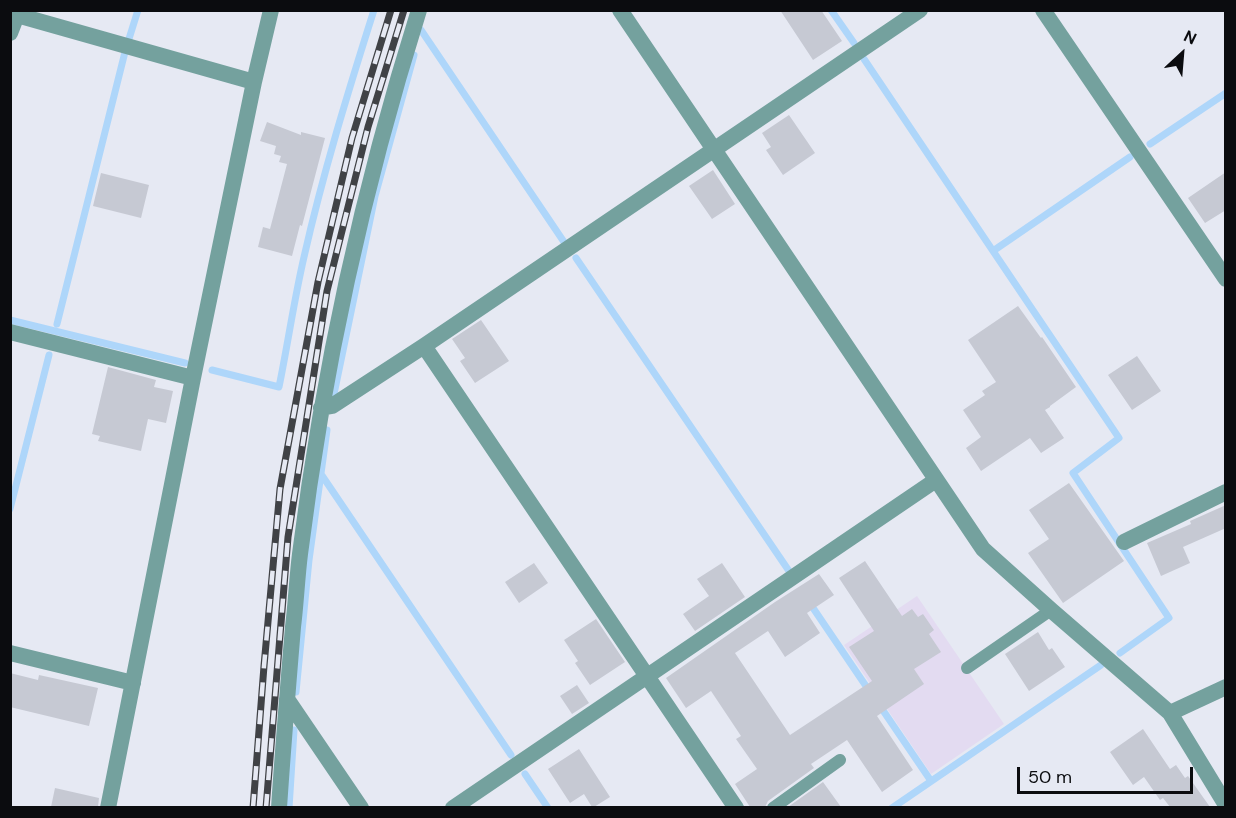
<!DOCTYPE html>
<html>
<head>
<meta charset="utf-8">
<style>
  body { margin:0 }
  #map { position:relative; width:1236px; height:818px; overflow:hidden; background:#e6e9f3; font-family:"DM Sans",sans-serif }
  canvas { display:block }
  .frame { position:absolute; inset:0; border:12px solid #0b0c0f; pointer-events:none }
  .north { position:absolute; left:1152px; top:24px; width:60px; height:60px; -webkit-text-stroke:4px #e6e9f3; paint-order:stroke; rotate:26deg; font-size:16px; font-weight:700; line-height:24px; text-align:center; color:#0b0c0f }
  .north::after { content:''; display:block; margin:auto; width:21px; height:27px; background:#0b0c0f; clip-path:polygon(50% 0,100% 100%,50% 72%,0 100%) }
  .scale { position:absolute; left:1017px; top:767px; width:176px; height:27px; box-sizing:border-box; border:3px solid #0b0c0f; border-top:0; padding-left:8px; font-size:18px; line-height:21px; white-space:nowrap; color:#0b0c0f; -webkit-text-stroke:4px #e6e9f3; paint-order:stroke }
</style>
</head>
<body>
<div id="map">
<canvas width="1236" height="818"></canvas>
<div class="frame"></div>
<div class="north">N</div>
<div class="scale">50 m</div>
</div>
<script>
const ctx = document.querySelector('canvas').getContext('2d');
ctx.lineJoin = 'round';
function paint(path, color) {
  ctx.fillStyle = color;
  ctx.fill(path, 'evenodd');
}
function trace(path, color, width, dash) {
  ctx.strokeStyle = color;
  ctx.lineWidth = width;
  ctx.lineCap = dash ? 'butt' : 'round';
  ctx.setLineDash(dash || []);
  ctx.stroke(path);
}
paint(new Path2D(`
  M 917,596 L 1004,724 L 931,774 L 844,645 Z`), '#e3dbf1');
trace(new Path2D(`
  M 831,10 L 854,43
  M 421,30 L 564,242
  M 128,42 L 138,10
  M 864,59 L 993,251
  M 1150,144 L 1226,93
  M 576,258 L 789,571
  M 10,320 L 185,363
  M 57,324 L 125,52
  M 212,370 L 279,387 C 288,343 294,300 304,257 C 323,173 348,92 374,10
  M 334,394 L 375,196 L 414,55
  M 321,474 L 511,755
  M 10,509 L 49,355
  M 809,602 L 870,692
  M 1120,653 L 1169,618 L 1073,473 L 1119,438 L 993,251 L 1130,157
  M 296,692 L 309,560 L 327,430
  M 880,706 L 931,781
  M 525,774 L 548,808
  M 289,808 L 294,730
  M 892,808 L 1101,665`), '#aed6fa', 7);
paint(new Path2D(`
  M 780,10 L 821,10 L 842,41 L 813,60 Z
  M 789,115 L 815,153 L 783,175 L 766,150 L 771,147 L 762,133 Z
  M 267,122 L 301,135 L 301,132 L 325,138 L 302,226 L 300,225 L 292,256 L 258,247 L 263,227 L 270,229 L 287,164 L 279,162 L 281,156 L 274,154 L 276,146 L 260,141 Z
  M 713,170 L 735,204 L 712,219 L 689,186 Z
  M 1226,172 L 1226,210 L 1205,223 L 1188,198 Z
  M 101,173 L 149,185 L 141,218 L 93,206 Z
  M 1018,306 L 1041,338 L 1042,337 L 1076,387 L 1050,406 L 1050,407 L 1045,410 L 1064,438 L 1041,453 L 1030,438 L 981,471 L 966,448 L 981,437 L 963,410 L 985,395 L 982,391 L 996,382 L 968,340 Z
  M 481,320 L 509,361 L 475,383 L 460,361 L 465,358 L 452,339 Z
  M 1137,356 L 1161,391 L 1132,410 L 1108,375 Z
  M 108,367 L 156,380 L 154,387 L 173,391 L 166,423 L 148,419 L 141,451 L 98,441 L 100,436 L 92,434 Z
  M 1069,483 L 1124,561 L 1063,603 L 1028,553 L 1049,539 L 1029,510 Z
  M 1226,505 L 1226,528 L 1183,547 L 1190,563 L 1161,576 L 1147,543 L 1191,524 L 1190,521 Z
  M 865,561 L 902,616 L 912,609 L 918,617 L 923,614 L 934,630 L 929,634 L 941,652 L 914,669 L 924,684 L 877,716 L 913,770 L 882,792 L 847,740 L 811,764 L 814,768 L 768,801 L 765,807 L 750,807 L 735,784 L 757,769 L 736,739 L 741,736 L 711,691 L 686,708 L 666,678 L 775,602 L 819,574 L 834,595 L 807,613 L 820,633 L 785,657 L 768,631 L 735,653 L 790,735 L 872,681 L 849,647 L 874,631 L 839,578 Z
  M 534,563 L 548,583 L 519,603 L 505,582 Z
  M 722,563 L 745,597 L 695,631 L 683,614 L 709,596 L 697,579 Z
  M 596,619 L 625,662 L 590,685 L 575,663 L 578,661 L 564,640 Z
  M 1038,632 L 1049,650 L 1052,648 L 1065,667 L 1029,691 L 1005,654 Z
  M 10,673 L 38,680 L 39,675 L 98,688 L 89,726 L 10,707 Z
  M 577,685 L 589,703 L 572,714 L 560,696 Z
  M 1143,729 L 1170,769 L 1176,765 L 1185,778 L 1188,776 L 1210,807 L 1170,807 L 1163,798 L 1160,800 L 1144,777 L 1133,785 L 1110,752 Z
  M 579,749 L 610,797 L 594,807 L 592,807 L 584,794 L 570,803 L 548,769 Z
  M 823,782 L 841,807 L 788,807 Z
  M 55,788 L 99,798 L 98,807 L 51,807 Z`), '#c6c9d3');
trace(new Path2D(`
  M 967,668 L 1051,610
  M 773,808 L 840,760`), '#74a19e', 12);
trace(new Path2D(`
  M 620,10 L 983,549 L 1051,610 L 1170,713 L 1226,805
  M 1043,10 L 1226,279
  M 10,33 L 17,15 L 254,82
  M 10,332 L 193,378
  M 424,346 L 736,808
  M 321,408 L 332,406 L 424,346 L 920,10
  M 1124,542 L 1226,492
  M 10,653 L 133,683
  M 287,699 L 361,808
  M 1170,713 L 1226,687
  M 108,808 L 193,378 L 254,82 L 271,10
  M 279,808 C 283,747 288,687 293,627 C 296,603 297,578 300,554 C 323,370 363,188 419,10
  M 453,808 L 936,480`), '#74a19e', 16);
const rail = new Path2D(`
  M 253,808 L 264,666 L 280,489 L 318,282 L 352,138 L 391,10
  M 266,808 L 288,537 L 327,291 L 368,127 L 404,10`);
trace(rail, '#404246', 7);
trace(rail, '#e6e9f3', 4.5, [14]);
</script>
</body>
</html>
